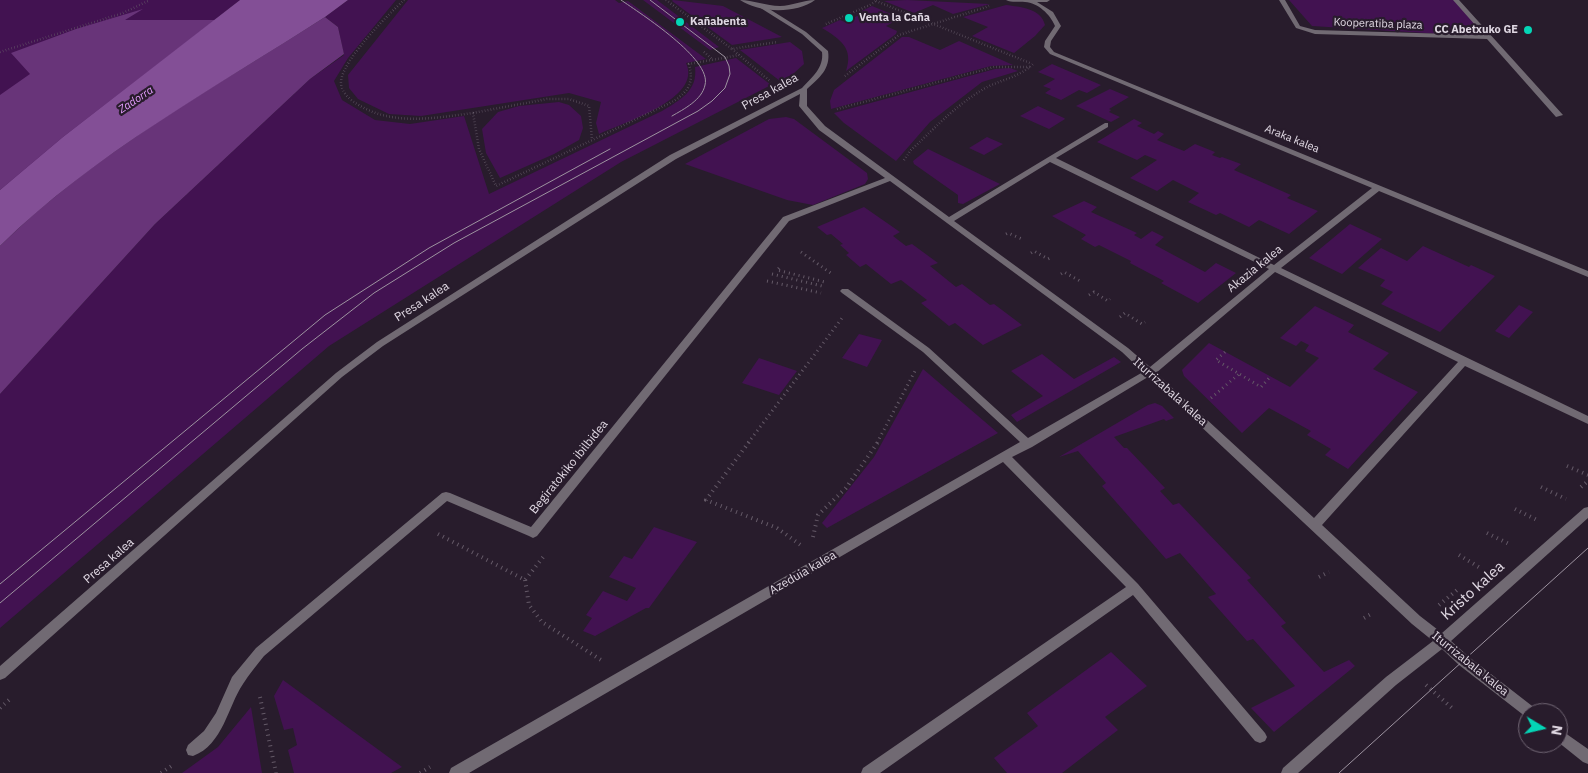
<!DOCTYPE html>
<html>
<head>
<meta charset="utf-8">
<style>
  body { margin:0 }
  #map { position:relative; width:1588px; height:773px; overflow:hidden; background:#281c2c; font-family:"IBM Plex Sans",sans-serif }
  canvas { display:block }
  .north { position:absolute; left:1518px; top:703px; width:50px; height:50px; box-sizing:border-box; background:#281c2c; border:1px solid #726775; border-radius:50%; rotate:99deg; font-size:14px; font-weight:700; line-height:20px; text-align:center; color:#e0d8e3 }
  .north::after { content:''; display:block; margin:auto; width:18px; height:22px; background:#04d5b6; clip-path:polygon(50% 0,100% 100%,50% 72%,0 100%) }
</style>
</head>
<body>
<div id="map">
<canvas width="1588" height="773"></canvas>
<div class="north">N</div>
</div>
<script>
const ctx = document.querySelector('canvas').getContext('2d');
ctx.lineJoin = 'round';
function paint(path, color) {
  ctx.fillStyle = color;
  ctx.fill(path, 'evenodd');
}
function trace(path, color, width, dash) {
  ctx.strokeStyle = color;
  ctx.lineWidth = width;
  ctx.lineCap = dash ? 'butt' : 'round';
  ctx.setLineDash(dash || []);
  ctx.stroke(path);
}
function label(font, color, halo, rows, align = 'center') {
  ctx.font = font + ' "IBM Plex Sans",sans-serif';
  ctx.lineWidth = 4.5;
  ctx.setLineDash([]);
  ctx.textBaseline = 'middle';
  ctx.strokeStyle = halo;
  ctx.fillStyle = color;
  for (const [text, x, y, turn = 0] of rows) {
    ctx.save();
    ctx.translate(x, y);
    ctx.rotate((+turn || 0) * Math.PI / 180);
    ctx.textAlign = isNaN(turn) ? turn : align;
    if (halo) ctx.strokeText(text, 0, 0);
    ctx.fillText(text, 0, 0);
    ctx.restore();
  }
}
paint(new Path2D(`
  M 0,0 L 240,0 L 0,190 Z
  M 348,0 L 396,0 L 348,58 L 334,81 L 342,100 L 375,120 L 410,124 L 464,116 L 489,194 L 662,111 C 680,100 698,91 695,67 L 736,58 L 771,85 L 621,162 L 329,346 L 0,628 L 0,394 L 155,224 L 310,79 L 344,55 L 338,27 L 325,17 Z
  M 408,0 L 615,0 L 619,3 L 628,1 L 706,59 L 686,63 C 703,99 622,123 599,134 L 596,123 L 601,102 L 569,93 L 421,116 L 389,114 L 358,99 L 349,88 L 348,75 Z
  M 643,0 L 657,0 L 719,47 L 710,50 Z
  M 673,0 L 723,6 L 782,37 L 732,45 L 672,1 Z
  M 907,0 L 989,4 L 990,4 L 953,14 L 933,5 L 914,13 L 884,1 Z
  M 1289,0 L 1456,0 L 1489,37 L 1312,26 Z
  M 1006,5 C 1020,7 1041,8 1045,25 L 1035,36 L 1014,53 L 972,36 L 988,27 L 963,17 Z
  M 872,6 L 901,18 L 886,26 L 897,31 L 896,34 L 846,71 C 854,48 840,39 822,28 L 840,20 L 845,22 L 859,15 L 856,14 Z
  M 902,37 L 909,37 L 940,50 L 959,41 L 1013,65 L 991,66 L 831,109 L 830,101 L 834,90 Z
  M 790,42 L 802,51 L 804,64 L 793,74 L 780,81 L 740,50 Z
  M 1052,64 L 1101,85 L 1087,93 L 1079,90 L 1061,100 L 1045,93 L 1051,89 L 1043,86 L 1055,79 L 1038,72 Z
  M 1010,68 L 1018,71 L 982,82 L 930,122 L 896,161 L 844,123 L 834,113 L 995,69 Z
  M 1110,89 L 1129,97 L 1109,109 L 1111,110 L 1109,112 L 1120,117 L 1111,122 L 1076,106 Z
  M 559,102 L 569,105 L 581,116 L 583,128 L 579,140 L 554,154 L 500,178 L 486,153 L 482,129 L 498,112 L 519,106 Z
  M 1038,106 L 1064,118 L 1065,119 L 1049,129 L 1020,116 Z
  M 786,117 L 794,119 L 867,173 L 868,179 L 865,184 L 813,205 L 787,200 L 685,164 L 769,119 Z
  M 1134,119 L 1142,123 L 1137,126 L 1154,134 L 1158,131 L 1164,134 L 1157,140 L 1184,151 L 1195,144 L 1215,152 L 1212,155 L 1220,158 L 1222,157 L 1241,164 L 1234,170 L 1291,195 L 1287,198 L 1318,211 L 1289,234 L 1259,220 L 1249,227 L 1220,213 L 1216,215 L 1188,202 L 1199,193 L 1173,180 L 1157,191 L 1130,178 L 1157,160 L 1145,155 L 1137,160 L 1097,142 Z
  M 987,137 L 1003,144 L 984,155 L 969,148 Z
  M 928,149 L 1000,184 L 963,204 L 958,203 L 958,195 L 914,164 L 913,161 Z
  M 1084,201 L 1097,207 L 1091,212 L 1137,233 L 1134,235 L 1141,239 L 1152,231 L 1164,237 L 1155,245 L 1205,272 L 1216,263 L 1236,273 L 1198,303 L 1161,283 L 1164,281 L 1130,263 L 1131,261 L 1099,245 L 1095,247 L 1081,239 L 1086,235 L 1052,216 Z
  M 864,207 L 900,232 L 893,236 L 906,246 L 912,244 L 938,263 L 930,266 L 956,287 L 962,284 L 990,305 L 994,304 L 1022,325 L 983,345 L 955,323 L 949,326 L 921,303 L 927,300 L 901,280 L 891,284 L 866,264 L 860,267 L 846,255 L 849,253 L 840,245 L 843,244 L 831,234 L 827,235 L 817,227 Z
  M 1350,224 L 1382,239 L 1342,274 L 1309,258 Z
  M 1423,246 L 1469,267 L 1471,265 L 1495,276 L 1440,332 L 1381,304 L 1393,292 L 1380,286 L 1385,280 L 1358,268 L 1381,248 L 1407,261 Z
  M 1519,305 L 1533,312 L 1509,338 L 1495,331 Z
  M 1315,306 L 1354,325 L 1348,332 L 1389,353 L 1373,369 L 1418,392 L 1348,469 L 1325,455 L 1331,449 L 1307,435 L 1311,431 L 1269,408 L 1242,433 L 1184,376 L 1182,370 L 1209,343 L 1290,387 L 1319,358 L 1305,351 L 1309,345 L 1301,341 L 1296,346 L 1280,338 Z
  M 859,334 L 882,340 L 867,367 L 842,358 Z
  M 1042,354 L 1074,379 L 1114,357 L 1121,362 L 1017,422 L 1011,415 L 1043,396 L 1011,371 Z
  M 759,358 L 797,371 L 779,395 L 742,383 Z
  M 923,369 L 998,433 L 827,528 L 822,523 L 874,457 Z
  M 1155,403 L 1162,406 L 1174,418 L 1166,421 L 1164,419 L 1114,437 L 1124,448 L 1127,448 L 1165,488 L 1160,491 L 1173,505 L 1179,503 L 1251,578 L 1247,580 L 1286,623 L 1281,626 L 1324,672 L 1349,660 L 1355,666 L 1274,732 L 1251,708 L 1295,686 L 1253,639 L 1247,641 L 1208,597 L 1216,594 L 1180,553 L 1166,559 L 1102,486 L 1106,483 L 1078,451 L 1059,457 L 1148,405 Z
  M 654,527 L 697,542 L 649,608 L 646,608 L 595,636 L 583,631 L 592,618 L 586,615 L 603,591 L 627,601 L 636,588 L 609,577 L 624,556 L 632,559 Z
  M 1111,652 L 1147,686 L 1105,717 L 1118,730 L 1062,773 L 1007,773 L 994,758 L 1038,726 L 1027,713 Z
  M 283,680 L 402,767 L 391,773 L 294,773 L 288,750 L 297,745 L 293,728 L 284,730 L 274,696 Z
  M 251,707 L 262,773 L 182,773 L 218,747 Z`), '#421251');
paint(new Path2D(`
  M 143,9 L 125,20 L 215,20 L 63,137 L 0,190 L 0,95 L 30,74 L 11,53 L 76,29 Z
  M 325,17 L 338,27 L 344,54 L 310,79 L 155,224 L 0,394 L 0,246 C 94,153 214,88 325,17 Z`), '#683479');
paint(new Path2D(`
  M 240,0 L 348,0 L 325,17 C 215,88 93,154 0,246 L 0,190 L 63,137 Z`), '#834f96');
trace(new Path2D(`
  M 404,0 C 387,16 344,58 341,81 C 340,90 348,98 354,102 C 390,127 433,118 473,113 L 479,149 L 496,186 L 674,101 C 689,91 694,82 689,64 L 739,55
  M 666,0 L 732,49 L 777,42
  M 876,1 L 1030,63
  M 826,24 L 870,5 L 877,0
  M 732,49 L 771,82
  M 0,52 L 123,13 L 150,0
  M 704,52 L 713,60
  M 845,76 L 899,35 L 989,6
  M 837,109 L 994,67 L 1030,67
  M 473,113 L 547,99 L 569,99 L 589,106 L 592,140
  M 904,160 L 911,150 C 934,129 955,106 982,90 C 998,80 1019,78 1033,64`), '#655a68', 2.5, [0.5, 2.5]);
trace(new Path2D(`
  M 1006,234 L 1008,233 L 1022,239
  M 801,252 L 832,274
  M 1031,253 L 1034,251 L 1048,259 L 1050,258
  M 779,268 L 777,270 L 825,282
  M 772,274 L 822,286
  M 1061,274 L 1064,272 L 1080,281 L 1082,279
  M 767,281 L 821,293
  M 1089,295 L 1094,292 L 1108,301 L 1110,299
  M 1120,317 L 1125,313 L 1142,324 L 1145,322
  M 1225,352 L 1216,360 L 1261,387 L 1270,377
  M 1211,398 L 1239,374
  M 748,443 L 842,318
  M 877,443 L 915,371`), '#655a68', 3, [1, 4]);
trace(new Path2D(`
  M 749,442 L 706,500 L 777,528 L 802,546
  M 1567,466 L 1588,475
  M 1541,487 L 1566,499
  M 1581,487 L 1588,481
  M 1515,509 L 1539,521
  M 1487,533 L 1511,545
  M 438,534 L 525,580 L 544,556
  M 813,537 L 818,515 L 846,488 L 878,442
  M 1459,555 L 1482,569
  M 1319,577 L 1329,572
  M 525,580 L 529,605 L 542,622 L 601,660
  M 1439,605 L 1457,590
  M 1364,618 L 1373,613
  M 1426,685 L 1452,708
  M 260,697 L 276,773
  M 0,708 L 10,699
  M 161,773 L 173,765
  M 420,773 L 430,767`), '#655a68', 4, [1, 4.5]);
paint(new Path2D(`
  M 1279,0 L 1285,0 L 1300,26 L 1315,30 L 1484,35 L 1453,0 L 1459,0 L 1563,115 L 1556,117 L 1487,39 L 1315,34 L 1296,28 Z`), '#716a73');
paint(new Path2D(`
  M 1006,0 L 1050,0 L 1047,2 L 1037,2 L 1053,12 L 1061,26 L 1051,41 L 1050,47 L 1054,52 L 1588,271 L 1588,277 L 1379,191 L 1281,268 L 1588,416 L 1588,424 L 1465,366 L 1322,525 L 1420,616 L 1442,633 L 1584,508 L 1588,507 L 1588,518 L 1451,641 L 1469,657 L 1536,709 L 1538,713 L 1528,713 L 1528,718 L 1526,717 L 1459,665 L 1442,649 L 1396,685 L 1298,773 L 1281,773 L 1283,768 L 1386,677 L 1433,641 L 1412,624 L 1148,377 L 1032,447 L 1012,457 L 1138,584 L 1265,733 L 1267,737 L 1265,741 L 1260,743 L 1255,741 L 1133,595 L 880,773 L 861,773 L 863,768 L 1126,587 L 1003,462 L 469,773 L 449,773 L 451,768 L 1020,442 L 923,352 L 842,293 L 840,291 L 842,289 L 848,289 L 929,348 L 1028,438 L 1143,372 L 1122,352 L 890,181 L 789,221 L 537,536 L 533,538 L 529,536 L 447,501 L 264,656 C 257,665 249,674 243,684 C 228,706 223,745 193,756 L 188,755 L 186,750 L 188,745 L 204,731 L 216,713 L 232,677 L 256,648 L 442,493 L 446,492 L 450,493 L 531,527 L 783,217 L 885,178 L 819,130 L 799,106 L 800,94 L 676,159 L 383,346 L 342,377 L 5,678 L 0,680 L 0,666 L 336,373 L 377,342 L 670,155 L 802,88 C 812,77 824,68 822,52 L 802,34 L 759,7 L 759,5 L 763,5 L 806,32 L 828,51 C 831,69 819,78 807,89 L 807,106 L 825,126 L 949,217 L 1105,123 L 1108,123 L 1108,127 L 1056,158 L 1274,265 L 1372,188 L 1050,54 L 1044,47 L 1045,41 L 1055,26 C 1050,14 1038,3 1025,2 C 1019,1 1012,3 1006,0 ZM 1050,162 L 1269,269 L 1150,367 L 1128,348 L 954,221 ZM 1275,272 L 1458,362 L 1314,518 L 1156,373 Z
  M 1558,728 L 1588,749 L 1588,764 L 1583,762 L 1558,742 Z`), '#716a73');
paint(new Path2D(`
  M 740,0 C 753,0 766,6 780,6 C 792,6 803,0 815,0 C 796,14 759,13 740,0 Z`), '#716a73');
trace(new Path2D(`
  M 621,0 C 641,14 712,59 705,85 C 702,100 684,109 672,116
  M 0,584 L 325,315 L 429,248 L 610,149
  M 0,603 L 302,349 L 374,293 L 454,243 L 698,111 L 712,101 L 725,88 L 730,74 L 729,66 L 725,57 L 650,0
  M 1339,773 L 1588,548`), '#9d93a0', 1);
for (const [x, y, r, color] of [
  [849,18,5,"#04d5b6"],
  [680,22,5,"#04d5b6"],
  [1528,30,5,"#04d5b6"]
]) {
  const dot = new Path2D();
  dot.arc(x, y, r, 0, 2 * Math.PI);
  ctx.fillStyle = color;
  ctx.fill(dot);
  trace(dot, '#281c2c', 2);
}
label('bold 11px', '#e0d8e3', '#281c2c', [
  ["Venta la Caña",859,18],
  ["Kañabenta",690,22],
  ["CC Abetxuko GE",1518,30,"right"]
], 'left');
label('11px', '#e0d8e3', '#281c2c', [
  ["Kooperatiba plaza",1378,24,2],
  ["Araka kalea",1292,139,22]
]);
label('italic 11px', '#e59eff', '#281c2c', [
  ["Zadorra",136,100,-34]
]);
label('12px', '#e0d8e3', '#281c2c', [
  ["Presa kalea",770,92,-29],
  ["Akazia kalea",1255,269,-39],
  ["Presa kalea",422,302,-33],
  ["Iturrizabala kalea",1170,392,42],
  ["Begiratokiko ibilbidea",569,467,-51],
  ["Presa kalea",109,561,-41],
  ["Azeduia kalea",803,573,-30],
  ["Iturrizabala kalea",1470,664,39]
]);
label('15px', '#e0d8e3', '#281c2c', [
  ["Kristo kalea",1473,591,-42]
]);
</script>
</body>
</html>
